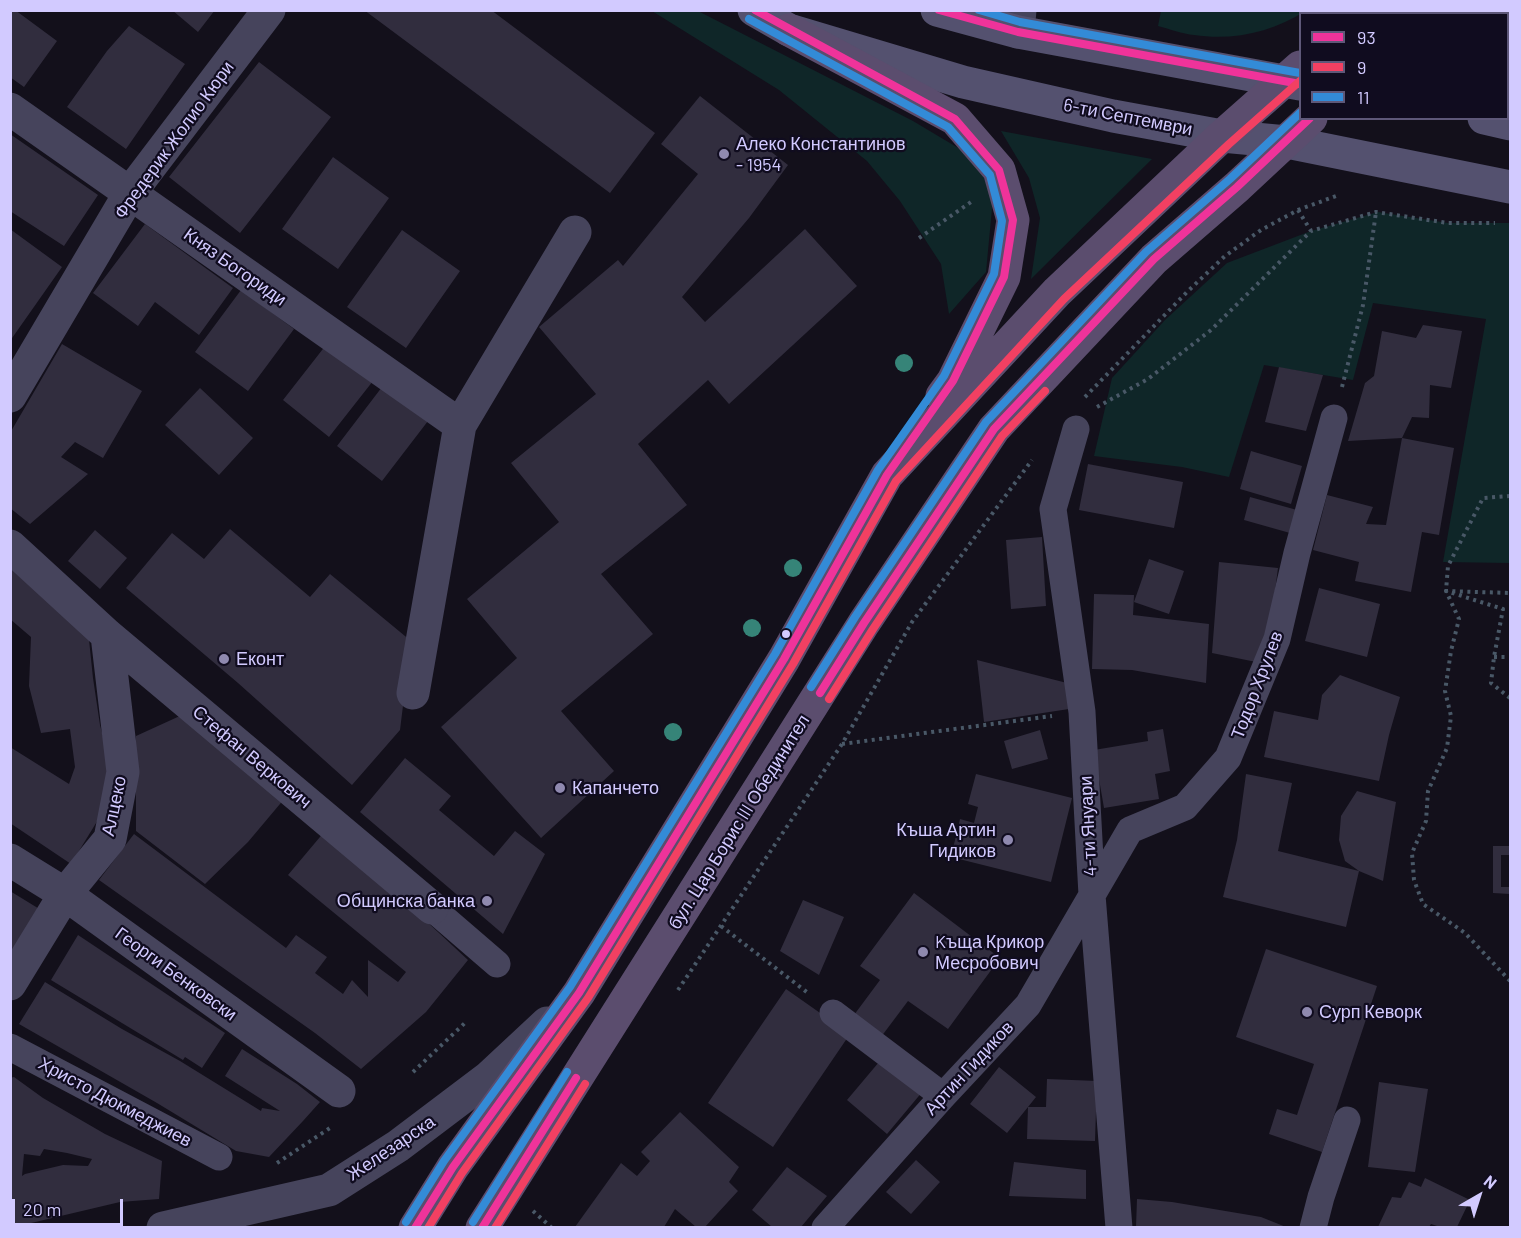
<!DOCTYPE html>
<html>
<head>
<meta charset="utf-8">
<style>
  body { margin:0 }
  #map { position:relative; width:1521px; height:1238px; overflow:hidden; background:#13101b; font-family:Barlow,sans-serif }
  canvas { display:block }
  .frame { position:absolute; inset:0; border:12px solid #d2caff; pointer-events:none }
  .legend { position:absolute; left:1299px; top:12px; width:210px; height:108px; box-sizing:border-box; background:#100c1f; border:2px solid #5e5879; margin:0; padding:8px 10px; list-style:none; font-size:18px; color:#d2caff }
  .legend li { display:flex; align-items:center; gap:12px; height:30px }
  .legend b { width:30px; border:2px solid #5e5879 }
  .north { position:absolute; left:1449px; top:1166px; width:60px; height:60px; -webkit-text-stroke:4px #100c1f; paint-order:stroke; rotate:39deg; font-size:16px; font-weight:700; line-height:24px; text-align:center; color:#d2caff }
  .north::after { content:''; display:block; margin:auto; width:21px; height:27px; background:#d2caff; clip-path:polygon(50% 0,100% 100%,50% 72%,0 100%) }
  .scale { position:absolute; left:12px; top:1199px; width:111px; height:27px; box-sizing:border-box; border:3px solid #d2caff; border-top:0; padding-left:8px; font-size:18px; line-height:21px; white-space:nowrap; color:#d2caff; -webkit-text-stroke:4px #100c1f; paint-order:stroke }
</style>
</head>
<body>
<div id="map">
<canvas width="1521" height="1238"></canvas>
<div class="frame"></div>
<ul class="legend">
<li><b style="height:8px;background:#ef339a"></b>93</li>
<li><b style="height:8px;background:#f24062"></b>9</li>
<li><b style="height:8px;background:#338bd7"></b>11</li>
</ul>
<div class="north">N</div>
<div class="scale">20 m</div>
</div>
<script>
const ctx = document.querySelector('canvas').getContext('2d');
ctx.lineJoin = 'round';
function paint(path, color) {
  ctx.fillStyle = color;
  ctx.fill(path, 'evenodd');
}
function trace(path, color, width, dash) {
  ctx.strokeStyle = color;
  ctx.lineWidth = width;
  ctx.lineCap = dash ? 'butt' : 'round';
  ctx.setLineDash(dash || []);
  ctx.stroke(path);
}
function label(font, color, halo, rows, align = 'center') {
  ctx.font = font + ' Barlow,sans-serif';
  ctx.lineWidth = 4.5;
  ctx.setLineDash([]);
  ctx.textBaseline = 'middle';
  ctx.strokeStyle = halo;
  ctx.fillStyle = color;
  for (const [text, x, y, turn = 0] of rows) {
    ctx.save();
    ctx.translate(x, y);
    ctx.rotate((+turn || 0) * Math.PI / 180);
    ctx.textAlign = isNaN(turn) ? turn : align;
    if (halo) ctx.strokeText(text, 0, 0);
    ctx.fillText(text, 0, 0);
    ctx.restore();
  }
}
paint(new Path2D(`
  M 652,11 L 698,11 L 913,121 L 975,158 L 993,198 L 986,272 L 949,314 L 941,264 L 900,201 L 867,161 L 779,90 Z
  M 1161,11 L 1161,10 L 1305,11 C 1273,32 1233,41 1194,35 C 1182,34 1170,29 1158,26 Z
  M 1001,131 L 1152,159 L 1031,279 L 1040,218 L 1029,178 Z
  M 1378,212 L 1448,223 L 1510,223 L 1510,563 L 1443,562 L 1486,319 L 1373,303 L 1353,380 L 1264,365 L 1229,477 L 1182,467 L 1094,456 L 1112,378 L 1165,320 L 1227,263 L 1311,231 Z`), '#0f2628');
paint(new Path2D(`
  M 10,10 L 15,10 L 57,41 L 24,87 L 10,77 Z
  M 172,10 L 215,10 L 198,32 Z
  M 364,10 L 491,10 L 655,133 L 610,193 Z
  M 129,26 L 185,64 L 126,149 L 67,107 L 107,51 Z
  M 259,62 L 331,117 L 240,233 L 169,177 Z
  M 700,96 L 788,165 L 749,218 L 682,297 L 705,322 L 805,229 L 857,286 L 729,404 L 708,380 L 638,444 L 687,505 L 601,574 L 653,634 L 561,711 L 614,771 L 541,838 L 441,727 L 517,658 L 467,599 L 559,522 L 511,463 L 596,394 L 539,327 L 618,260 L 623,266 L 698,174 L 661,144 Z
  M 10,134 L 98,195 L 64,246 L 10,211 Z
  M 333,157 L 389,198 L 338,269 L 282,229 Z
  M 145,224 L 233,288 L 199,335 L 155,302 L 138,326 L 93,293 Z
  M 10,229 L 62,267 L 10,341 Z
  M 402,230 L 460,271 L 406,348 L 347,307 Z
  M 241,290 L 294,329 L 248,391 L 195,352 Z
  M 1423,325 L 1462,331 L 1451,388 L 1430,385 L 1429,418 L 1412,417 L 1402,438 L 1348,441 L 1365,383 L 1374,376 L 1382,331 L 1416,338 Z
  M 62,344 L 142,391 L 103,458 L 75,442 L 61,457 L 88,474 L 30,524 L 10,508 L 10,433 Z
  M 326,345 L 373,381 L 329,437 L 283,400 Z
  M 1279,367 L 1323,375 L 1306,431 L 1265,422 Z
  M 382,387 L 428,421 L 382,481 L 337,446 Z
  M 200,388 L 253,438 L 219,475 L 165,425 Z
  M 1402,438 L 1454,448 L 1439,535 L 1422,532 L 1411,592 L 1355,581 L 1359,562 L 1313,550 L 1327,495 L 1373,507 L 1366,524 L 1386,525 Z
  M 1251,451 L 1302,466 L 1291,504 L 1240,489 Z
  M 1088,464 L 1183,482 L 1174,528 L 1079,510 Z
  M 1250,497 L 1297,510 L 1290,533 L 1244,520 Z
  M 230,529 L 310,597 L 330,574 L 411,641 L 400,730 L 352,785 L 238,683 L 126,588 L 172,533 L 204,559 Z
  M 95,530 L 127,558 L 100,589 L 68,561 Z
  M 1042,537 L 1046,606 L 1011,609 L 1006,540 Z
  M 1149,559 L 1184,571 L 1169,614 L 1134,602 Z
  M 1219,562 L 1278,568 L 1271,621 L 1261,663 L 1212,653 Z
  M 10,564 L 88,630 L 93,678 L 100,725 L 110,764 L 104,810 L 71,864 L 10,823 L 10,747 L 69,784 L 75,767 L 70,729 L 41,733 L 29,686 L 31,637 L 10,619 Z
  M 1319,588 L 1380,604 L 1367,657 L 1305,641 Z
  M 1094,594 L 1134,595 L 1133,615 L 1209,624 L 1206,683 L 1132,670 L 1092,669 Z
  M 977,660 L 1067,683 L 1069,709 L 984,722 Z
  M 1340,675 L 1400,697 L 1389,735 L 1379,781 L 1264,757 L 1274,711 L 1318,720 L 1322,695 Z
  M 182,715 L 285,798 L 248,842 L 205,884 L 136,831 L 136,736 Z
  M 1163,729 L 1170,771 L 1155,774 L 1159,799 L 1104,808 L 1094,750 L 1148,741 L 1147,732 Z
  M 1040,730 L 1048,759 L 1012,769 L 1004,741 Z
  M 405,758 L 451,796 L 439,810 L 494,856 L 515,831 L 545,854 L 503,934 L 360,812 Z
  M 976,774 L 1072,798 L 1051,882 L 951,857 L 960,819 L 974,823 L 978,807 L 968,804 Z
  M 1246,774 L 1292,783 L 1278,851 L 1359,871 L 1346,927 L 1223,897 L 1237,840 Z
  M 1357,791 L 1396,802 L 1383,881 L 1359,871 L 1345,861 L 1339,840 L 1341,816 Z
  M 325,831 L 380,878 L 468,960 L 426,1012 L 361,1069 L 315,1033 L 99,880 L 134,834 L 286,948 L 296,935 L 327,957 L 315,973 L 343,994 L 352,980 L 368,997 L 368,960 L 398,982 L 406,972 L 288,875 Z
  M 1493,846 L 1510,846 L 1510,855 L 1501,855 L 1501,887 L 1510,887 L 1510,894 L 1493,893 Z
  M 10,891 L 41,910 L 10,961 Z
  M 914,893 L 1000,958 L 948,1029 L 908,1001 L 881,1037 L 854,1015 L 880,980 L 860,966 Z
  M 803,900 L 844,917 L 819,975 L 780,951 Z
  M 78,935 L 225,1033 L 202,1068 L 185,1057 L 183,1060 L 51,980 Z
  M 1266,949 L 1377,986 L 1322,1152 L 1269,1134 L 1277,1109 L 1297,1115 L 1314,1064 L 1236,1037 Z
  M 45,982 L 122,1029 L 180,1061 L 261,1111 L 262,1108 L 280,1111 L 225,1076 L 242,1049 L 297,1084 L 320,1102 L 303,1121 L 269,1157 L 236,1151 L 157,1103 L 19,1024 Z
  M 786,989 L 850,1034 L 773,1147 L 708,1103 Z
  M 879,1062 L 923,1091 L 887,1134 L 847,1100 Z
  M 999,1067 L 1036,1097 L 1028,1107 L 1046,1107 L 1047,1079 L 1097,1081 L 1095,1141 L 1027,1139 L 1028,1107 L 1007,1133 L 970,1104 Z
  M 14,1077 L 43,1098 L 105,1134 L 162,1161 L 159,1199 L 120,1202 L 10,1228 L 10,1078 ZM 44,1149 L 67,1153 L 92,1159 L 88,1166 L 63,1165 L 25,1174 L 22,1176 L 24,1154 L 40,1156 Z
  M 1379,1082 L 1428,1089 L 1415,1172 L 1368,1167 Z
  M 680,1112 L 739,1167 L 729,1182 L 738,1191 L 705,1227 L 696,1227 L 675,1209 L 664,1227 L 575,1227 L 621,1163 L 637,1176 L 650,1161 L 641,1152 Z
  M 916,1160 L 940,1182 L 911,1214 L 886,1192 Z
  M 1014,1162 L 1086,1170 L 1086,1199 L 1009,1196 Z
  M 787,1167 L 827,1196 L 801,1227 L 772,1227 L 752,1210 Z
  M 1425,1178 L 1470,1200 L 1457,1227 L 1440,1227 L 1431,1224 L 1429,1227 L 1378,1227 L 1392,1197 L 1401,1198 L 1409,1182 L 1421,1187 Z
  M 1137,1199 L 1172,1202 L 1261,1217 L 1286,1227 L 1136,1227 Z`), '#312d3e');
trace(new Path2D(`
  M 1298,210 L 1311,231
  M 919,238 L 971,202
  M 1342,387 L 1363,305 L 1376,212
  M 1085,397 L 1187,292 L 1225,256 L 1261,230 L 1298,210 L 1336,196
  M 1097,407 L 1148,379 L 1211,330 L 1311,231 L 1376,212 L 1448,223 L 1495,223
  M 1510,496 L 1483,498 L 1448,566 L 1446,591 L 1510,593
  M 1494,657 L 1510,657
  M 1510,698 L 1491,683 L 1494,657 L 1503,609 L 1446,591 L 1459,619 L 1451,651 L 1445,691 L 1451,716 L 1447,748 L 1428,791 L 1426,821 L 1412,853 L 1414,880 L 1423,904 L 1465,933 L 1510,981
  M 842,744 L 1052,716
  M 721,926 L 808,993
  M 678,990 L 842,744 L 912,622 L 1032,460
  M 413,1072 L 467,1021
  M 277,1163 L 333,1126
  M 533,1211 L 552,1228`), '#495867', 4, [3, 4.5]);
trace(new Path2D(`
  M 1076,429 L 1053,509 L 1082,712 L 1092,895 L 1119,1228
  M 432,908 L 497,964
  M 833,1013 L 943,1096
  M 10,1047 L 219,1157
  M 825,1228 L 943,1096 L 1028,1005 L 1130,830 L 1185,807 L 1228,758 L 1277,639 L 1297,553 L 1334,418
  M 1313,1228 L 1321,1197 L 1347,1120`), '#46445c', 27);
trace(new Path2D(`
  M 1018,32 L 1020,10
  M 10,109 L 460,425
  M 10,396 L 130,193 L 269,10
  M 10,546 L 107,635 L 432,908
  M 413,693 L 460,425 L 575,232
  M 10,860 L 65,894 L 339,1091
  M 10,984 L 65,894 L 110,839 L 123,772 L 107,635
  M 163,1228 L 329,1190 L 398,1146 L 488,1078 L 547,1023`), '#46445c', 33);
trace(new Path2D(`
  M 754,10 L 789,30 L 963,82 L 1113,116 L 1222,136 L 1287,142 L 1510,187
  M 937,10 L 1018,32 L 1300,84
  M 1484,118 L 1510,124`), '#54516f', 33);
trace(new Path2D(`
  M 1358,14 L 1361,10
  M 1417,14 L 1420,10
  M 789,30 L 955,119 L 999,170 L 1013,220 L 1004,277 L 953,381 L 942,396
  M 415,1228 L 453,1167 L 579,993 L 784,659 L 887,475 L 1057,292 L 1222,136 L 1300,67
  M 482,1228 L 864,623 L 994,429 L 1154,259 L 1237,187 L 1311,118`), '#5b4d6e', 33);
trace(new Path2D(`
  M 939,10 L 1018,32 L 1300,84
  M 820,693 L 864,623 L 994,429 L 1154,259 L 1237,187 L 1310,118
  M 415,1228 L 453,1167 L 579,993 L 784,659 L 887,475 L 953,381 L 1004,277 L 1013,220 L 999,170 L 955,119 L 755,10
  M 482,1228 L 576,1078`), '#ef339a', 8);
trace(new Path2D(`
  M 829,699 L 873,629 L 1002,436 L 1045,391
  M 428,1228 L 462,1173 L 588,998 L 793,664 L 896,481 L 1064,299 L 1229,144 L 1300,81
  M 495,1228 L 585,1084`), '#f24062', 8);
trace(new Path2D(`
  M 979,10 L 1020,22 L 1300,73
  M 811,687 L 855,617 L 986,422 L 1146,252 L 1230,179 L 1300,113
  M 406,1222 L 444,1161 L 570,987 L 775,654 L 878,470 L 944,376 L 994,274 L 1002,221 L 990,175 L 948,127 L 749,19
  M 473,1222 L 567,1072`), '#338bd7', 8);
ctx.fillStyle = '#368478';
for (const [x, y] of [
  [904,363],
  [793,568],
  [752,628],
  [673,732]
]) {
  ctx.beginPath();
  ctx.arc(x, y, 9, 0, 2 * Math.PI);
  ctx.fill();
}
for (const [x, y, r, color] of [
  [724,154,6,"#8f89af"],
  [786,634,5,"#d2caff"],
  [224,659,6,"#8f89af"],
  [560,788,6,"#8f89af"],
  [1008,840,6,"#8f89af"],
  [487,901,6,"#8f89af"],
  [923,952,6,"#8f89af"],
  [1307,1012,6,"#8f89af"]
]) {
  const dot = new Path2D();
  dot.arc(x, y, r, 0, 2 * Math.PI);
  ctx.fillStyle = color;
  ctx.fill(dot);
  trace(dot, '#100c1f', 2);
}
label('18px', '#d2caff', '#100c1f', [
  ["6-ти Септември",1128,117,11],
  ["Фредерик Жолио Кюри",174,140,-54],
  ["Княз Богориди",235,267,35],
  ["Тодор Хрулев",1257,685,-69],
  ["Стефан Веркович",252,757,40],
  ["Алцеко",114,806,-78],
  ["бул. Цар Борис III Обединител",739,822,-58],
  ["4-ти Януари",1088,826,-93],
  ["Георги Бенковски",176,974,36],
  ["Артин Гидиков",969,1068,-47],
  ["Христо Дюкмеджиев",115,1102,28],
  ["Железарска",391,1148,-34]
]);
label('18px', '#d2caff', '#100c1f', [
  ["Алеко Константинов",736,144],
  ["- 1954",736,165],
  ["Еконт",236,659],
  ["Капанчето",572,788],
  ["Къша Артин",996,830,"right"],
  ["Гидиков",996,851,"right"],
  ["Общинска банка",475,901,"right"],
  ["Kъща Крикор",935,942],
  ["Месробович",935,963],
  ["Сурп Кеворк",1319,1012]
], 'left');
</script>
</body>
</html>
